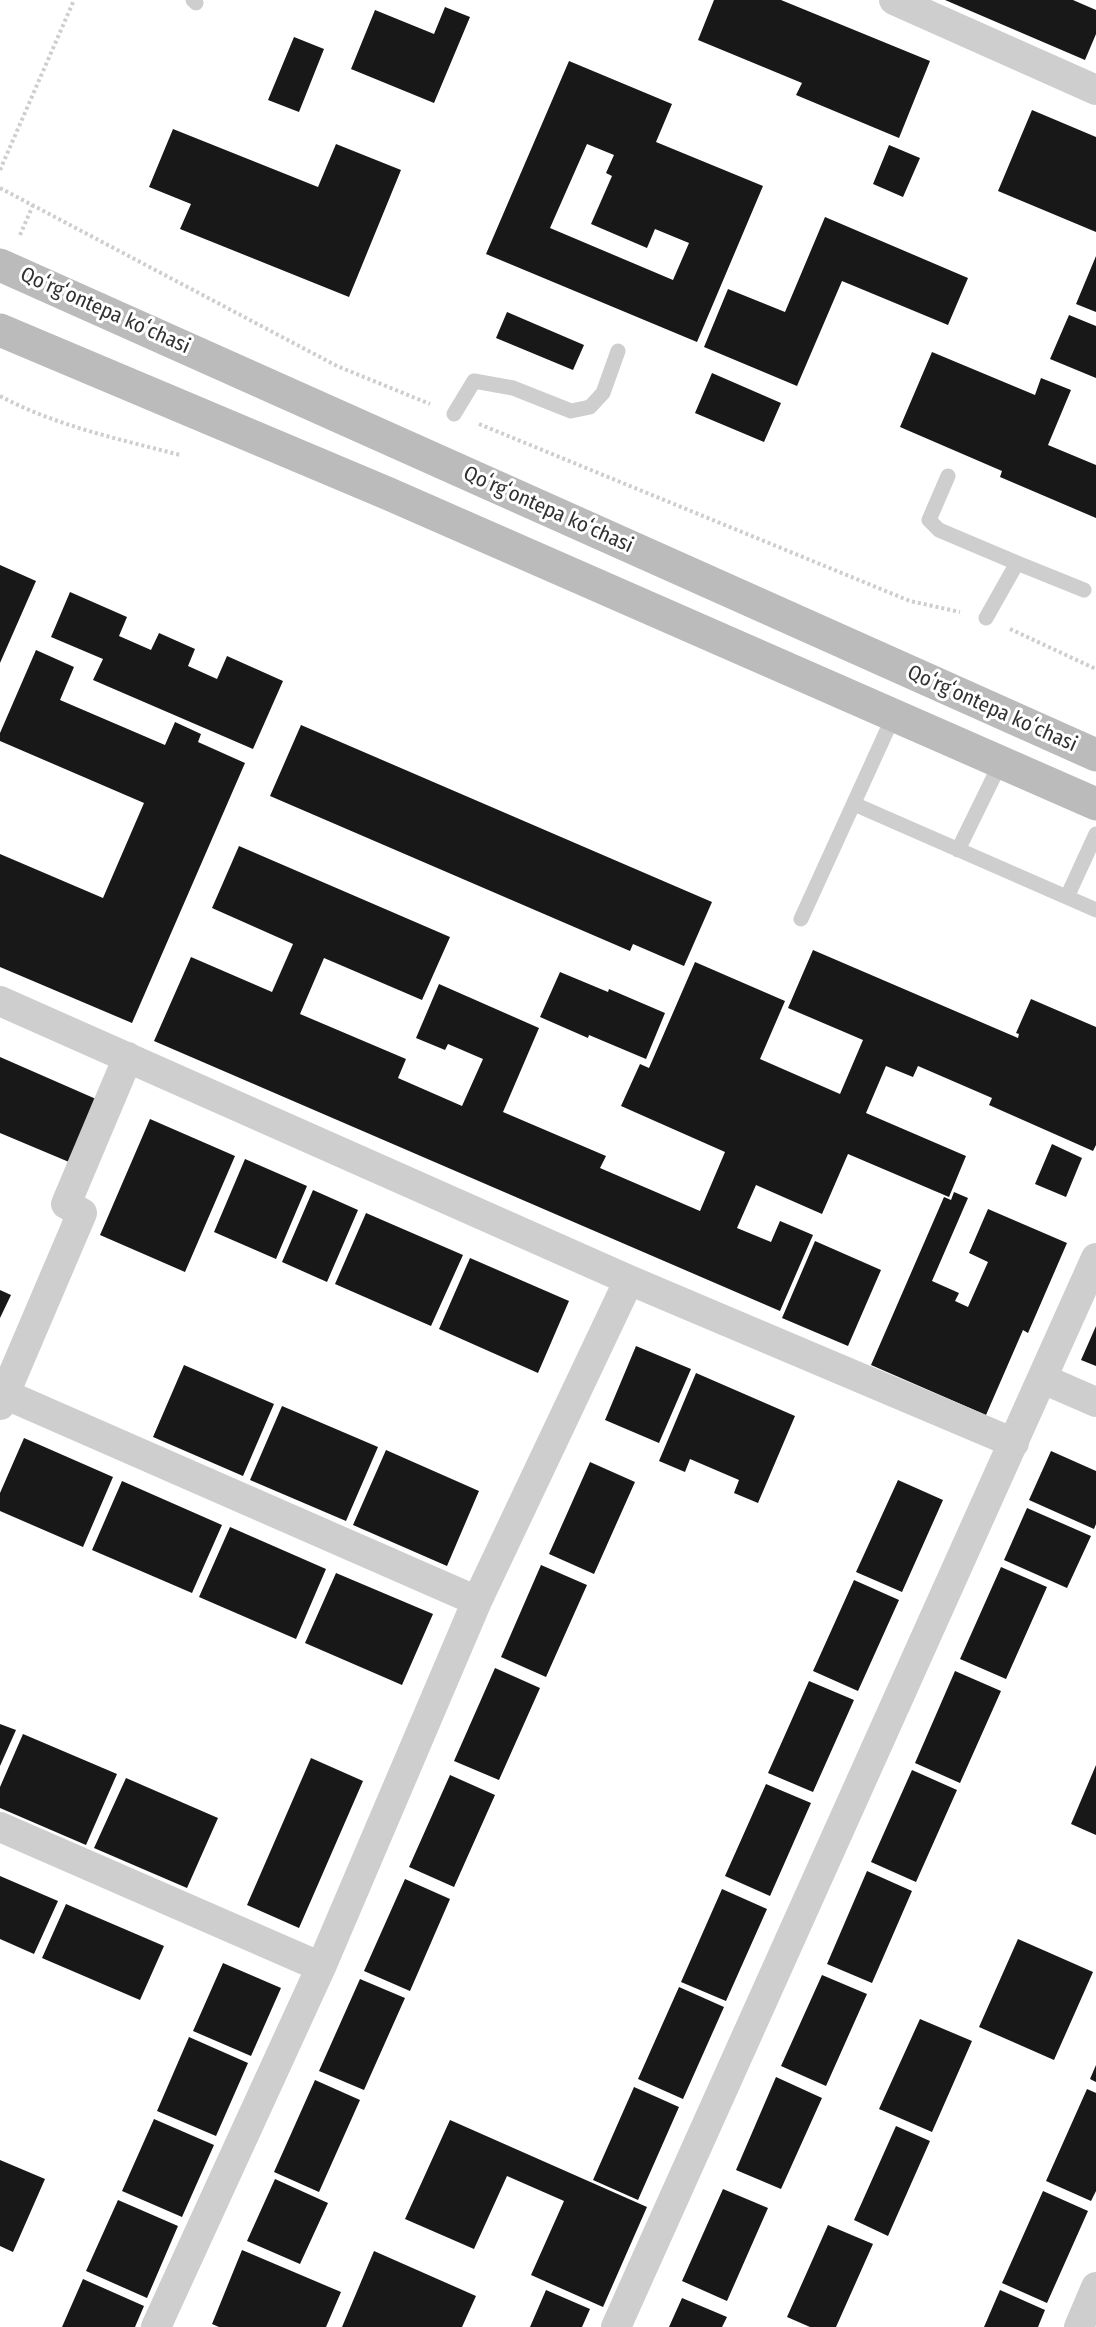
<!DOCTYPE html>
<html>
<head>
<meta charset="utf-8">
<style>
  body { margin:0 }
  canvas { display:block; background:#fff }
</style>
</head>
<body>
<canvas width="1096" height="2327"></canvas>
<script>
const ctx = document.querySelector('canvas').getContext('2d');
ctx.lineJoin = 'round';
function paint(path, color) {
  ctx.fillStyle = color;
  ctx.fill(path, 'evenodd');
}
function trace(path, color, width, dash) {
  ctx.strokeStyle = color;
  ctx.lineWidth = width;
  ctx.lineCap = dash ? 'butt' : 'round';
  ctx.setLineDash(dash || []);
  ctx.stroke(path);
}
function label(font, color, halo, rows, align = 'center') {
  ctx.font = font + ' "Fira Sans Condensed",sans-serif';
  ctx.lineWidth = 6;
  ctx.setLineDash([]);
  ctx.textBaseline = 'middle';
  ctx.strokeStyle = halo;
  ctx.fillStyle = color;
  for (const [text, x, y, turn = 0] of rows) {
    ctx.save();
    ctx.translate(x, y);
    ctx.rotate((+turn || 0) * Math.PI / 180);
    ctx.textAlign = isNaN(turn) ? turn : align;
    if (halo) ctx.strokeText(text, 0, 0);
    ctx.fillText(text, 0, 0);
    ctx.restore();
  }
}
paint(new Path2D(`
  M 714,0 L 781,0 L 930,61 L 899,138 L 796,95 L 802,83 L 698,40 Z
  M 945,0 L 1073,0 L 1096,10 L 1096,34 L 1085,60 Z
  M 445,7 L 470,17 L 434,103 L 351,69 L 375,10 L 434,34 Z
  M 294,37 L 324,49 L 299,112 L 268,100 Z
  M 569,61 L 672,104 L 656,142 L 763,186 L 697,342 L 486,254 ZM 587,144 L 614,155 L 606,173 L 612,176 L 591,224 L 647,248 L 655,229 L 689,243 L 673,280 L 550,228 Z
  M 1032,110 L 1096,137 L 1096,232 L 998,191 Z
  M 173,129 L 318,187 L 336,144 L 401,170 L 349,297 L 180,229 L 191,204 L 149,187 Z
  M 889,145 L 920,158 L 903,197 L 873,184 Z
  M 825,217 L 968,278 L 948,325 L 842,281 L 797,386 L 704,347 L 728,289 L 785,312 Z
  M 1096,256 L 1096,312 L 1076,304 Z
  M 507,312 L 584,345 L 573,370 L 496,338 Z
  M 1069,315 L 1096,326 L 1096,378 L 1050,359 Z
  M 932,352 L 1035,395 L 1041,378 L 1071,390 L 1048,445 L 1096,465 L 1096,518 L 1000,477 L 1002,471 L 900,427 Z
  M 712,373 L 781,403 L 764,442 L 695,413 Z
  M 0,565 L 36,581 L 0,663 Z
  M 70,592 L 127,617 L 119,636 L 151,650 L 159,633 L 195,649 L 188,666 L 217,679 L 227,656 L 283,681 L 253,749 L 93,680 L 103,659 L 51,637 Z
  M 36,650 L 74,667 L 60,700 L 165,745 L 175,722 L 201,734 L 198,742 L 245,763 L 132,1023 L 0,967 L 0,854 L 103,898 L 144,803 L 0,741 L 0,733 Z
  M 301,725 L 712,902 L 684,966 L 633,944 L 630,951 L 270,796 Z
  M 239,846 L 450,937 L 422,1000 L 324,958 L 300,1014 L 406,1059 L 398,1078 L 462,1106 L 483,1059 L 448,1044 L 445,1050 L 416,1038 L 439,984 L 539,1028 L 503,1112 L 606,1156 L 600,1168 L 700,1211 L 725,1152 L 621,1106 L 640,1064 L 649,1068 L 695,962 L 785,1001 L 760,1059 L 840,1094 L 863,1040 L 788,1008 L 813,950 L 1018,1038 L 1019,1034 L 1016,1033 L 1031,999 L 1096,1027 L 1096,1145 L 1093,1151 L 989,1105 L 992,1098 L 918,1066 L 913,1077 L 886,1066 L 866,1113 L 966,1156 L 949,1197 L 848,1154 L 822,1214 L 756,1185 L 737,1228 L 771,1242 L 780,1221 L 813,1235 L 780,1311 L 154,1041 L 191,957 L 272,992 L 293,944 L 212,908 Z
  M 560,972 L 608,992 L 609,989 L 665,1013 L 646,1059 L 589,1035 L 588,1038 L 540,1017 Z
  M 0,1057 L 96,1099 L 69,1162 L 0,1133 Z
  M 150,1119 L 235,1156 L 185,1272 L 100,1235 Z
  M 1052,1144 L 1082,1158 L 1066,1197 L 1035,1184 Z
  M 245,1159 L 307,1186 L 276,1259 L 214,1232 Z
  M 313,1190 L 358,1210 L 327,1282 L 282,1262 Z
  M 954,1192 L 968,1198 L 932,1281 L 959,1293 L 955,1301 L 968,1307 L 988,1262 L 969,1253 L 988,1209 L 1067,1243 L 1028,1333 L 1023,1330 L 986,1415 L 871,1365 L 944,1197 L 951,1200 Z
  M 366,1213 L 463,1255 L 431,1326 L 335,1284 Z
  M 815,1241 L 881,1270 L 848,1346 L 782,1318 Z
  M 470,1258 L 569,1301 L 538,1373 L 439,1329 Z
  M 0,1290 L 11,1295 L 0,1318 Z
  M 1096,1326 L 1096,1366 L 1081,1360 Z
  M 636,1346 L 691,1369 L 659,1443 L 605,1420 Z
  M 184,1365 L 274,1404 L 243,1476 L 153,1437 Z
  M 696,1373 L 795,1416 L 758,1503 L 734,1493 L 739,1480 L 690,1459 L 685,1472 L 659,1461 Z
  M 282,1406 L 378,1447 L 346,1521 L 250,1480 Z
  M 24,1438 L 113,1477 L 83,1547 L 0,1511 L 0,1493 Z
  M 386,1450 L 479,1491 L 447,1566 L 353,1525 Z
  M 1051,1451 L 1096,1471 L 1096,1524 L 1094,1529 L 1029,1500 Z
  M 590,1462 L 635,1482 L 594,1574 L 549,1554 Z
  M 898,1480 L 943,1500 L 902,1592 L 856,1572 Z
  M 122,1481 L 222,1525 L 192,1593 L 92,1550 Z
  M 1027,1508 L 1091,1536 L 1067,1588 L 1004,1560 Z
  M 230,1527 L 326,1569 L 296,1639 L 199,1597 Z
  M 541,1565 L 587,1585 L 546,1677 L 501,1657 Z
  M 1001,1567 L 1047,1587 L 1006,1679 L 960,1659 Z
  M 336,1573 L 433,1614 L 402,1685 L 305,1643 Z
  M 854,1580 L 899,1600 L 858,1691 L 813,1671 Z
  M 495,1668 L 540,1688 L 499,1780 L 454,1761 Z
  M 955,1671 L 1001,1691 L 960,1783 L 915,1763 Z
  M 809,1681 L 854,1700 L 813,1792 L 768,1773 Z
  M 0,1724 L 16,1730 L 0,1766 Z
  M 23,1734 L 117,1774 L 86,1845 L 0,1808 L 0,1787 Z
  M 311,1758 L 363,1781 L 299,1928 L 247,1905 Z
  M 1096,1765 L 1096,1835 L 1071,1824 Z
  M 912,1770 L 957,1790 L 916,1882 L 871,1862 Z
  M 450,1775 L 495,1795 L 454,1887 L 409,1867 Z
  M 126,1778 L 218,1818 L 187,1888 L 94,1848 Z
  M 766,1784 L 811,1803 L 770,1896 L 725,1876 Z
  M 867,1871 L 912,1891 L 872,1983 L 827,1964 Z
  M 0,1876 L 58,1901 L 34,1954 L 0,1939 Z
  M 405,1879 L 450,1899 L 410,1991 L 364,1971 Z
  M 722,1889 L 767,1909 L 726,2001 L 681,1982 Z
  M 66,1904 L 164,1946 L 140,2000 L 42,1958 Z
  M 1018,1939 L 1093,1972 L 1054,2060 L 979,2027 Z
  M 223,1963 L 281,1988 L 251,2056 L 193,2031 Z
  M 822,1975 L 867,1994 L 826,2086 L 781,2066 Z
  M 360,1979 L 405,1998 L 364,2090 L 319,2071 Z
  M 679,1987 L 724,2007 L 683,2099 L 638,2079 Z
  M 920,2019 L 972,2041 L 932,2132 L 879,2109 Z
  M 189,2037 L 248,2063 L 216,2136 L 157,2111 Z
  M 1096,2065 L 1096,2082 L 1090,2079 Z
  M 776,2077 L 822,2098 L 781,2189 L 736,2170 Z
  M 315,2080 L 360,2100 L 319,2192 L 274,2172 Z
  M 634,2087 L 679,2107 L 638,2200 L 593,2180 Z
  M 1087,2089 L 1096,2093 L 1096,2191 L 1091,2201 L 1046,2181 Z
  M 154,2119 L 214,2145 L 182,2217 L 122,2191 Z
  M 450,2120 L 647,2207 L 603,2307 L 531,2275 L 564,2201 L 507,2176 L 474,2249 L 405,2219 Z
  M 896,2126 L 930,2141 L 888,2236 L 854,2220 Z
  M 0,2160 L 45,2179 L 13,2252 L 0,2246 Z
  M 275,2179 L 328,2203 L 300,2264 L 247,2241 Z
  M 723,2189 L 768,2208 L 727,2301 L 682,2281 Z
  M 1043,2191 L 1088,2211 L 1047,2303 L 1002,2283 Z
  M 118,2200 L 178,2226 L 147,2298 L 86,2271 Z
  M 828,2225 L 873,2244 L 836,2327 L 810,2327 L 787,2317 Z
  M 242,2250 L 341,2292 L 326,2327 L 219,2327 L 212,2324 Z
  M 374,2251 L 476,2296 L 462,2327 L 342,2327 Z
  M 83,2279 L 144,2306 L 135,2327 L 62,2327 Z
  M 546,2290 L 590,2309 L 582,2327 L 530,2327 Z
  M 1000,2290 L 1045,2310 L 1038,2327 L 984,2327 Z
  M 682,2298 L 727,2317 L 722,2327 L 669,2327 Z`), '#181818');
trace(new Path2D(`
  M 0,170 L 74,0
  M 0,188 L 337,366 L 430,404
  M 20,235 L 33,205
  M 0,396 C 56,426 119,439 180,455
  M 479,424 L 910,601 L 960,612
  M 1010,629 L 1096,669`), '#cecece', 4, [3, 3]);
trace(new Path2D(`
  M 193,0 L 196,3
  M 454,414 L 474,381 L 513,388 L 571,411 L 590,407 L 603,393 L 618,351
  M 948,476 L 929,520 L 939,530 L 1017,563 L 986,618
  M 1017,563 L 1084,590
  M 854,804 L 1096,910
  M 958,850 L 1001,762
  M 1067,897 L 1096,834
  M 801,919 L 894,715`), '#cecece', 15);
trace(new Path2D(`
  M 894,0 L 1096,90
  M 0,1001 L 629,1280 L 1014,1443
  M 1043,1379 L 1096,1402
  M 0,1392 L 477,1601
  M 0,1405 L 82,1213 L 66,1204 L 128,1057
  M 0,1827 L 321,1967
  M 156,2327 L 321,1967 L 477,1601 L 629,1280
  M 616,2327 L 1096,1258
  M 1079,2327 L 1096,2287`), '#cecece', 30);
trace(new Path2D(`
  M 0,265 L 1096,755
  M 0,330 L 389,494 L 1096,804`), '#bbb', 33);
label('21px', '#313131', '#fff', [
  ["Qoʻrgʻontepa koʻchasi",105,311,24],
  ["Qoʻrgʻontepa koʻchasi",548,510,24],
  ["Qoʻrgʻontepa koʻchasi",992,709,24]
]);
</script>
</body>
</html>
